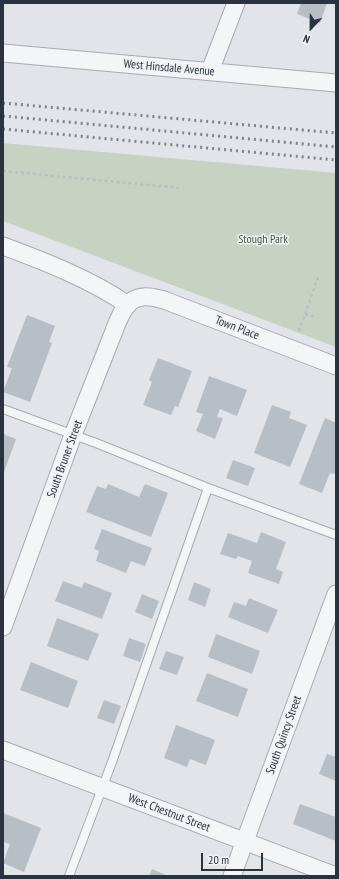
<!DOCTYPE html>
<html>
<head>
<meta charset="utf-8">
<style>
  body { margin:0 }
  #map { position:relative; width:339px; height:879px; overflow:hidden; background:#e1e4e9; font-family:"PT Sans Narrow",sans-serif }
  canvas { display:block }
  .frame { position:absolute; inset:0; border:4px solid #2a333f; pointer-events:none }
  .north { position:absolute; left:291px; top:8px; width:40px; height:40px; -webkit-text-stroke:3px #f0f3f6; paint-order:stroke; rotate:202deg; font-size:11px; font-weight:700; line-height:16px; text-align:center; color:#2a333f }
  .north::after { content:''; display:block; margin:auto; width:14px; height:18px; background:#2a333f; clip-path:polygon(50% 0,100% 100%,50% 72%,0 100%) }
  .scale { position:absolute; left:201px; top:853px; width:62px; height:18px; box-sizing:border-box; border:2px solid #2a333f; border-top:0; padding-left:5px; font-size:12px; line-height:14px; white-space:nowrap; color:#2a333f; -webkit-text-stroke:3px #f0f3f6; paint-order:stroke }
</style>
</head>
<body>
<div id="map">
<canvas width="339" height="879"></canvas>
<div class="frame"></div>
<div class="north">N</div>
<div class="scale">20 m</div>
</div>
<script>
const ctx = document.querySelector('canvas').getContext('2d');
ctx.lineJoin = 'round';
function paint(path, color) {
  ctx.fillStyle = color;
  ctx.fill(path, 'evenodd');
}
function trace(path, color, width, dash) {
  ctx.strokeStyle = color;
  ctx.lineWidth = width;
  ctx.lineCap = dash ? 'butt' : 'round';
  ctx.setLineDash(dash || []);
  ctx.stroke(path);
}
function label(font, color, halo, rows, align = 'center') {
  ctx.font = font + ' "PT Sans Narrow",sans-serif';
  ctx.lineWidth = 3;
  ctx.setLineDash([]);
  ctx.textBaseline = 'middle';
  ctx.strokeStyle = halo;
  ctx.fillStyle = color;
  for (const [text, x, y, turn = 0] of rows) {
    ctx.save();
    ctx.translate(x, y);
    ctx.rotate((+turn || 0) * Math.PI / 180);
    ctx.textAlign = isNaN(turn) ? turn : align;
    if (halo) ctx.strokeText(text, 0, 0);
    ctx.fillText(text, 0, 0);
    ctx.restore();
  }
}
paint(new Path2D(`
  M 3,143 L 336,173 L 336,347 L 3,221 Z`), '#c7d2c2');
paint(new Path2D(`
  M 301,3 L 327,3 L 320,23 L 297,14 Z
  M 27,315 L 55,326 L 49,342 L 52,343 L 30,402 L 3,392 L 12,368 L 7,367 Z
  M 158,358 L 192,371 L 178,407 L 175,406 L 171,415 L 143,405 L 152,382 L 149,380 Z
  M 209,376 L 247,390 L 237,416 L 220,409 L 217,417 L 223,418 L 215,439 L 196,431 L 203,414 L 196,412 Z
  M 272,405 L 291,412 L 289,418 L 307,425 L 290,467 L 254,453 Z
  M 325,418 L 336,423 L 336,470 L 334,474 L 330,473 L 322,493 L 299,484 Z
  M 3,434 L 16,439 L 3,475 Z
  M 233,460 L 255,468 L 248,486 L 226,478 Z
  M 108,484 L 139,497 L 145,484 L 168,493 L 151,537 L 86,512 L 97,486 L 106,489 Z
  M 102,529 L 152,548 L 145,566 L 131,561 L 126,573 L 96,561 L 99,551 L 94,549 Z
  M 261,532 L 286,542 L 276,569 L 283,572 L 279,584 L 248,573 L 252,561 L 238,556 L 236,559 L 220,554 L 228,533 L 257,543 Z
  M 63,581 L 82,588 L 84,582 L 112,593 L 102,619 L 55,601 Z
  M 194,582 L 211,589 L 205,607 L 188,600 Z
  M 142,594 L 159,601 L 152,619 L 135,612 Z
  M 249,598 L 278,610 L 268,633 L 228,617 L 234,602 L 246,606 Z
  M 57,618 L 99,634 L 88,661 L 47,646 Z
  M 216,634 L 260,651 L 252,674 L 208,657 Z
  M 129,638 L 146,644 L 140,662 L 123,656 Z
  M 166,651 L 184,657 L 177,675 L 159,669 Z
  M 31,662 L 78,681 L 68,708 L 20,690 Z
  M 207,673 L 248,689 L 238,717 L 196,701 Z
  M 104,700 L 121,706 L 114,724 L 97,718 Z
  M 176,725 L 215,740 L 206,765 L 190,759 L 187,767 L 164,758 Z
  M 327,754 L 336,757 L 336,781 L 319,774 Z
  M 300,804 L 336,817 L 336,841 L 293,824 Z
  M 3,813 L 41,828 L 24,872 L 3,863 L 10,844 L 3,842 Z
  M 152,869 L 168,876 L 149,876 Z`), '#b8bec5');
const lane = new Path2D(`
  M 3,409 L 96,443 L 208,488 L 336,535
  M 69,876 L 112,762 L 208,488`);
const street = new Path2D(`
  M 3,53 L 336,83
  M 210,71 L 236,3
  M 3,246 C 46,262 90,279 128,305
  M 3,627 L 73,435 L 114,331 C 118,320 125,301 138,298 C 146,295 156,298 164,300 L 336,366
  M 3,750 L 336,876
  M 232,876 L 336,594`);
trace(lane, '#a6abb3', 10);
trace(street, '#a6abb3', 19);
trace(new Path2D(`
  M 3,171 L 180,188
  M 305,314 L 316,317
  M 299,331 L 319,275`), '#bbbfc3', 2.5, [3, 3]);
trace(lane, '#f3f5f7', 8);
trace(street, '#f3f5f7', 17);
trace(new Path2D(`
  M 3,103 L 336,133
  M 3,116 L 336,147
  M 3,129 L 336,160`), '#7b8591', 3, [2, 4]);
label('12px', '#2a333f', '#f0f3f6', [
  ["West Hinsdale Avenue",169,68,5],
  ["Town Place",237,328,21],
  ["South Bruner Street",65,459,-70],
  ["South Quincy Street",284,735,-70],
  ["West Chestnut Street",169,813,21]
]);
label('12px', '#405a38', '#f0f3f6', [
  ["Stough Park",263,240]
]);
</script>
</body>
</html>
